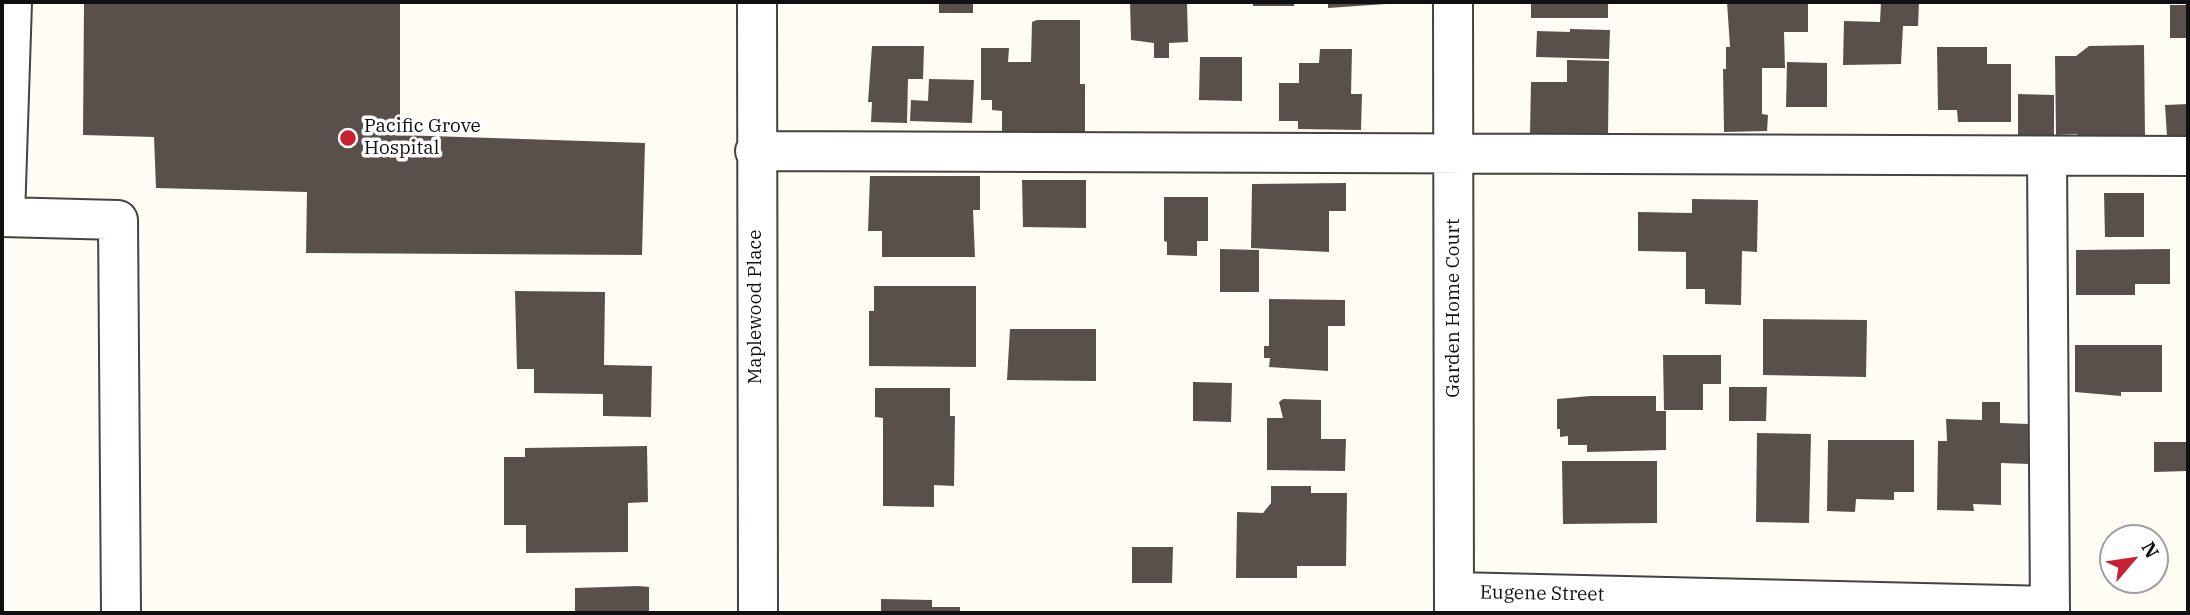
<!DOCTYPE html>
<html>
<head>
<meta charset="utf-8">
<style>
  body { margin:0 }
  #map { position:relative; width:2190px; height:615px; overflow:hidden; background:#fffcf3; font-family:"IBM Plex Serif",serif }
  canvas { display:block }
  .frame { position:absolute; inset:0; border:4px solid #101010; pointer-events:none }
  .north { position:absolute; left:2099px; top:524px; width:70px; height:70px; box-sizing:border-box; background:#fff; border:2px solid #9f9f9f; border-radius:50%; rotate:61deg; font-size:19px; font-weight:700; line-height:28px; text-align:center; color:#101010 }
  .north::after { content:''; display:block; margin:auto; width:24px; height:32px; background:#c72134; clip-path:polygon(50% 0,100% 100%,50% 72%,0 100%) }
</style>
</head>
<body>
<div id="map">
<canvas width="2190" height="615"></canvas>
<div class="frame"></div>
<div class="north">N</div>
</div>
<script>
const ctx = document.querySelector('canvas').getContext('2d');
ctx.lineJoin = 'round';
function paint(path, color) {
  ctx.fillStyle = color;
  ctx.fill(path, 'evenodd');
}
function trace(path, color, width, dash) {
  ctx.strokeStyle = color;
  ctx.lineWidth = width;
  ctx.lineCap = dash ? 'butt' : 'round';
  ctx.setLineDash(dash || []);
  ctx.stroke(path);
}
function label(font, color, halo, rows, align = 'center') {
  ctx.font = font + ' "IBM Plex Serif",serif';
  ctx.lineWidth = 7;
  ctx.setLineDash([]);
  ctx.textBaseline = 'middle';
  ctx.strokeStyle = halo;
  ctx.fillStyle = color;
  for (const [text, x, y, turn = 0] of rows) {
    ctx.save();
    ctx.translate(x, y);
    ctx.rotate((+turn || 0) * Math.PI / 180);
    ctx.textAlign = isNaN(turn) ? turn : align;
    if (halo) ctx.strokeText(text, 0, 0);
    ctx.fillText(text, 0, 0);
    ctx.restore();
  }
}
paint(new Path2D(`
  M 84,2 L 400,2 L 400,135 L 645,143 L 642,255 L 306,253 L 307,192 L 156,188 L 154,137 L 83,135 Z
  M 939,2 L 973,2 L 973,13 L 939,13 Z
  M 1130,2 L 1187,2 L 1188,42 L 1169,43 L 1169,58 L 1154,58 L 1154,43 L 1131,40 Z
  M 1253,2 L 1294,2 L 1294,6 L 1253,6 Z
  M 1328,2 L 1386,2 L 1386,4 L 1328,8 Z
  M 1531,2 L 1608,2 L 1608,18 L 1531,18 Z
  M 1727,2 L 1808,2 L 1808,32 L 1784,32 L 1785,68 L 1762,68 L 1762,114 L 1768,115 L 1767,131 L 1724,132 L 1723,69 L 1726,69 L 1726,47 L 1730,47 Z
  M 1881,2 L 1919,2 L 1918,26 L 1903,26 L 1901,64 L 1843,65 L 1844,21 L 1880,22 Z
  M 2170,5 L 2188,5 L 2188,38 L 2170,38 Z
  M 1037,20 L 1080,20 L 1080,84 L 1085,84 L 1085,135 L 1002,135 L 1002,111 L 992,110 L 992,100 L 981,100 L 981,48 L 1009,48 L 1008,62 L 1031,62 L 1032,22 Z
  M 1570,29 L 1610,30 L 1609,59 L 1536,57 L 1537,31 L 1570,32 Z
  M 2144,45 L 2145,137 L 2077,138 L 2077,134 L 2056,135 L 2055,56 L 2076,56 L 2089,46 Z
  M 872,46 L 924,46 L 923,79 L 908,79 L 907,123 L 871,122 L 872,102 L 868,102 Z
  M 1937,47 L 1987,47 L 1987,64 L 2011,64 L 2011,122 L 1958,122 L 1957,110 L 1938,110 Z
  M 1320,49 L 1352,49 L 1351,94 L 1362,94 L 1361,130 L 1298,129 L 1298,121 L 1279,121 L 1279,83 L 1299,83 L 1299,63 L 1319,63 Z
  M 1200,57 L 1242,57 L 1242,101 L 1199,100 Z
  M 1567,60 L 1609,61 L 1608,134 L 1530,133 L 1531,82 L 1567,82 Z
  M 1787,62 L 1827,63 L 1827,107 L 1786,107 Z
  M 929,79 L 974,80 L 972,123 L 910,121 L 911,100 L 928,101 Z
  M 2018,94 L 2054,95 L 2054,137 L 2018,137 Z
  M 2188,104 L 2188,136 L 2167,136 L 2165,105 Z
  M 870,176 L 980,176 L 980,210 L 973,210 L 975,257 L 882,257 L 882,231 L 868,231 Z
  M 1022,180 L 1086,180 L 1086,228 L 1023,227 Z
  M 1346,183 L 1346,211 L 1329,211 L 1329,252 L 1251,248 L 1252,184 Z
  M 2104,193 L 2144,193 L 2144,237 L 2105,237 Z
  M 1164,197 L 1208,197 L 1208,241 L 1197,241 L 1197,256 L 1167,255 L 1167,242 L 1164,241 Z
  M 1692,199 L 1758,200 L 1757,252 L 1742,251 L 1741,305 L 1705,304 L 1705,289 L 1686,289 L 1686,252 L 1638,251 L 1638,212 L 1692,213 Z
  M 1220,249 L 1259,250 L 1259,292 L 1220,292 Z
  M 2170,249 L 2170,284 L 2135,284 L 2135,295 L 2076,295 L 2076,250 Z
  M 874,286 L 976,286 L 976,367 L 869,366 L 869,311 L 874,311 Z
  M 515,291 L 605,292 L 604,365 L 652,366 L 651,417 L 603,416 L 603,394 L 534,393 L 534,369 L 517,369 Z
  M 1269,299 L 1345,300 L 1345,326 L 1328,326 L 1328,371 L 1269,367 L 1270,358 L 1264,358 L 1264,346 L 1269,346 Z
  M 1763,319 L 1867,320 L 1866,377 L 1763,375 Z
  M 1010,329 L 1096,329 L 1096,381 L 1007,380 Z
  M 2075,345 L 2162,345 L 2162,392 L 2121,392 L 2121,396 L 2075,392 Z
  M 1663,355 L 1721,355 L 1721,384 L 1703,384 L 1703,410 L 1664,410 Z
  M 1193,382 L 1232,383 L 1231,422 L 1193,421 Z
  M 1729,387 L 1767,387 L 1766,421 L 1729,421 Z
  M 875,388 L 950,388 L 950,416 L 955,416 L 954,486 L 934,485 L 934,507 L 883,506 L 883,418 L 875,417 Z
  M 1590,396 L 1656,396 L 1656,411 L 1666,411 L 1666,450 L 1587,452 L 1587,445 L 1568,445 L 1568,436 L 1560,437 L 1560,429 L 1557,429 L 1557,399 Z
  M 1283,399 L 1321,400 L 1321,439 L 1346,439 L 1345,471 L 1267,470 L 1267,418 L 1283,418 L 1279,402 Z
  M 1982,402 L 2000,402 L 2000,423 L 2029,424 L 2029,464 L 2001,463 L 2001,505 L 1973,504 L 1974,511 L 1937,510 L 1938,441 L 1947,441 L 1946,419 L 1982,420 Z
  M 1757,433 L 1811,434 L 1809,523 L 1756,522 Z
  M 1828,440 L 1914,440 L 1914,492 L 1894,492 L 1894,500 L 1856,499 L 1855,512 L 1827,511 Z
  M 2154,442 L 2188,442 L 2188,471 L 2154,472 Z
  M 647,446 L 648,502 L 628,503 L 628,552 L 526,553 L 526,525 L 504,525 L 504,457 L 525,457 L 525,448 Z
  M 1562,461 L 1657,461 L 1657,523 L 1563,524 Z
  M 1271,486 L 1311,486 L 1311,493 L 1347,493 L 1346,566 L 1297,566 L 1297,578 L 1236,578 L 1237,512 L 1263,513 L 1271,503 Z
  M 1132,547 L 1173,547 L 1172,583 L 1132,583 Z
  M 638,586 L 649,587 L 649,613 L 575,613 L 575,588 Z
  M 881,599 L 932,600 L 932,607 L 960,607 L 960,613 L 881,613 Z`), '#59504c');
const minor = new Path2D(`
  M 757,2 L 758,613
  M 1453,2 L 1454,613
  M 755,151 L 2188,156
  M 2047,156 L 2050,613
  M 2,217 L 118,220 L 121,613
  M 5,217 L 12,2
  M 1454,592 L 2050,606`);
trace(minor, '#434343', 42);
trace(minor, '#fff', 38);
for (const [x, y, r, color] of [
  [348,138,9,"#c72134"]
]) {
  const dot = new Path2D();
  dot.arc(x, y, r, 0, 2 * Math.PI);
  ctx.fillStyle = color;
  ctx.fill(dot);
  trace(dot, '#fff', 2.5);
}
label('19px', '#101010', '#fff', [
  ["Pacific Grove",364,127],
  ["Hospital",364,149]
], 'left');
label('19px', '#101010', '#fff', [
  ["Maplewood Place",756,307,-90],
  ["Garden Home Court",1454,308,-90],
  ["Eugene Street",1542,594,1]
]);
</script>
</body>
</html>
